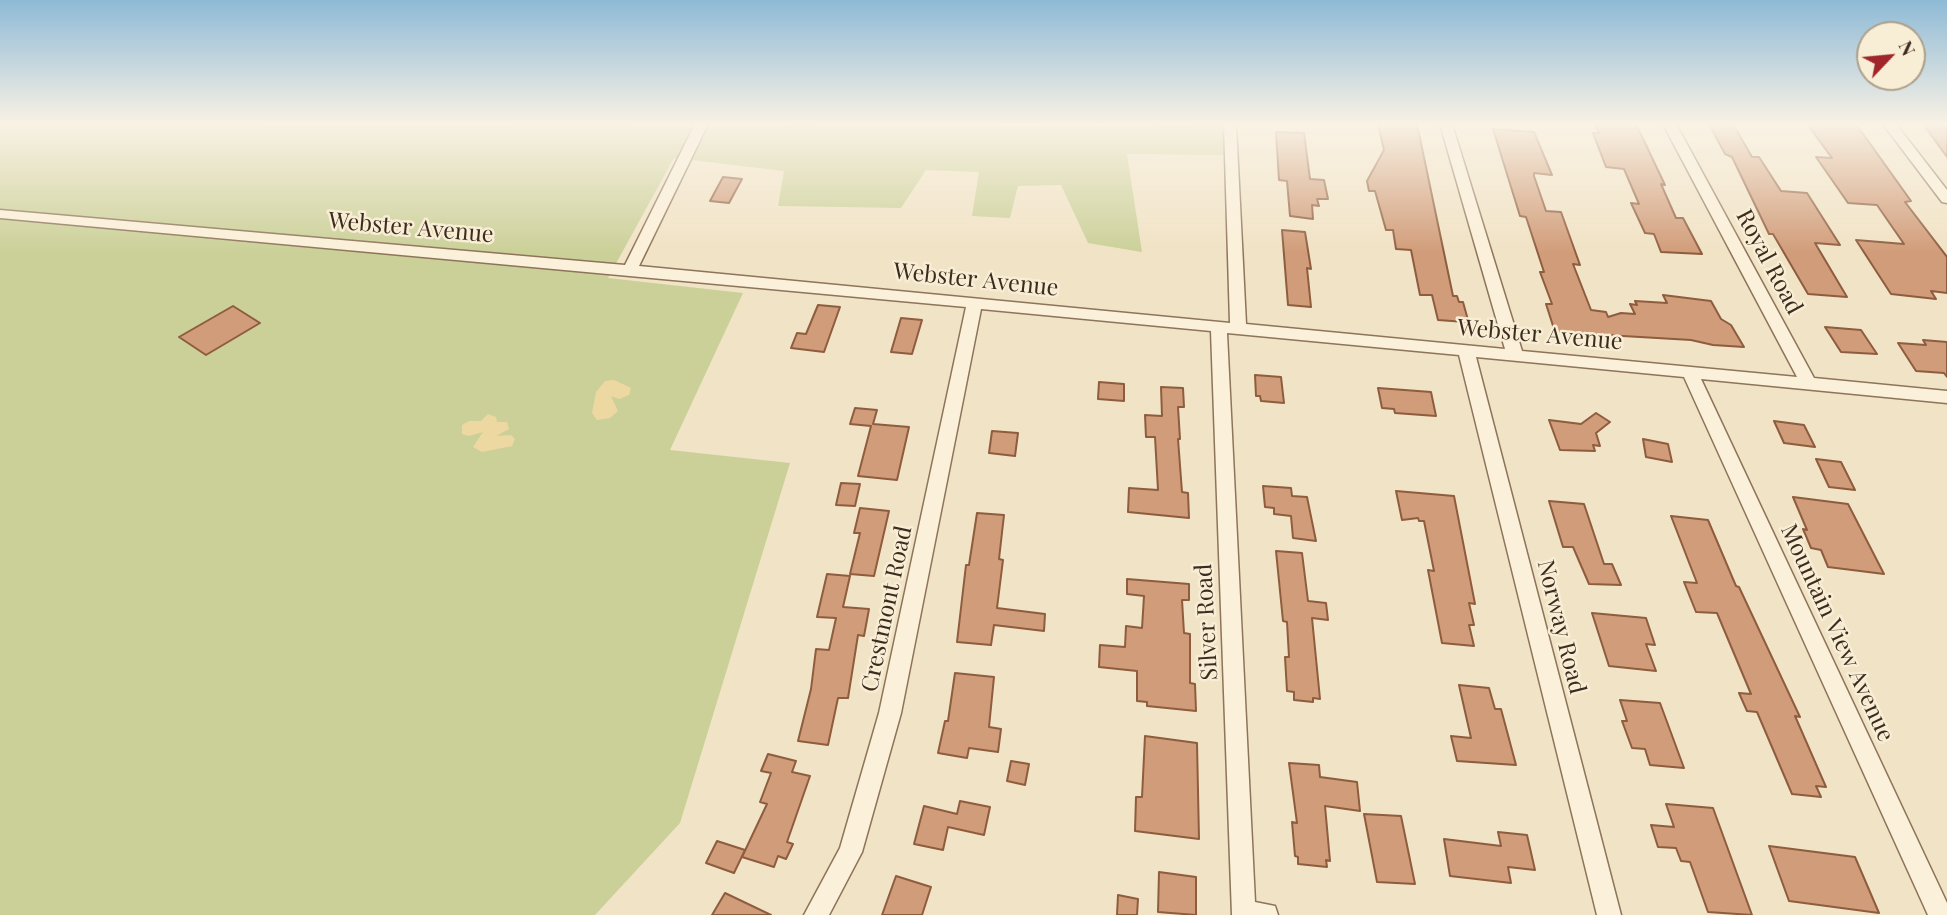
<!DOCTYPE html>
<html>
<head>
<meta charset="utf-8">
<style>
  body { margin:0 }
  #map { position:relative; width:1947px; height:915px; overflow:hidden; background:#f1e3c5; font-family:"Playfair Display",serif }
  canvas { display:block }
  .north { position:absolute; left:1856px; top:21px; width:70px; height:70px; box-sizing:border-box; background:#f8edd5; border:2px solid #ada08c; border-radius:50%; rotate:64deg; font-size:19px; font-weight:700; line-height:28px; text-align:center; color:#3d2c1e }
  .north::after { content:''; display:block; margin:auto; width:24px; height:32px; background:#a0262a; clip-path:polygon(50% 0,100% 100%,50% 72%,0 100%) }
</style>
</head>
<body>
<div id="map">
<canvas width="1947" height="915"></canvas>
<div class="north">N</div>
</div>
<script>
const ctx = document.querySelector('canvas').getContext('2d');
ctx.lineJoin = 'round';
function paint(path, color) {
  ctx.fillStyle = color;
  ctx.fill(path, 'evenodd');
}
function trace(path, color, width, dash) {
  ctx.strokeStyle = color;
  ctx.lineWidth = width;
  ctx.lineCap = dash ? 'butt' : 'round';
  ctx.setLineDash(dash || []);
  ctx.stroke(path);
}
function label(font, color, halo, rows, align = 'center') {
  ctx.font = font + ' "Playfair Display",serif';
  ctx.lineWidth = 5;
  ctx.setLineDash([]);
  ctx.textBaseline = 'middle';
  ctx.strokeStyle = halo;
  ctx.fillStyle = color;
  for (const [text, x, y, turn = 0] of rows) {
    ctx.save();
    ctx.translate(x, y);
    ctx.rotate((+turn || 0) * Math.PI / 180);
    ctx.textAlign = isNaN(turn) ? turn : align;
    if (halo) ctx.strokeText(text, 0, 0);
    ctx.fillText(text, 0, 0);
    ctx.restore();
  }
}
paint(new Path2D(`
  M 0,124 L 1092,126 L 1225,124 L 1223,155 L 1127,154 L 1142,252 L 1088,243 L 1061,185 L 1018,186 L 1010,218 L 972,216 L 979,172 L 926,170 L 901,208 L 778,206 L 784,171 L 674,158 L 608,278 L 743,293 L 670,450 L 790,463 L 680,823 L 595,915 L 0,915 Z`), '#cbd098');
paint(new Path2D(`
  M 614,380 L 631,388 L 629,395 L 619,399 L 611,396 L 618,411 L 610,418 L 597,420 L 592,413 L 596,392 L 605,381 Z
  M 488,414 L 496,417 L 497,422 L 507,422 L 509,429 L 496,436 L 511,435 L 515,439 L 512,446 L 482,452 L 473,447 L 483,432 L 469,436 L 462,434 L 462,425 L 469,421 L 481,421 Z`), '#eed8a1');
const building = new Path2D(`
  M 1378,124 L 1417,124 L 1453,296 L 1457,296 L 1459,302 L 1463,302 L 1468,320 L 1465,322 L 1438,320 L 1432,295 L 1420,295 L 1411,250 L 1396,249 L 1393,230 L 1386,230 L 1375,191 L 1369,191 L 1367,181 L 1384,150 Z
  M 1595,124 L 1636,124 L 1665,185 L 1661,184 L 1676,218 L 1683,218 L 1702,254 L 1661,252 L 1654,234 L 1645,233 L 1631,203 L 1639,204 L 1624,169 L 1606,167 L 1593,133 L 1599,133 Z
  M 1709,124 L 1733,124 L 1752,157 L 1759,157 L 1781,191 L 1807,193 L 1840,245 L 1815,243 L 1847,297 L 1808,294 L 1773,234 L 1769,234 L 1732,157 L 1725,154 Z
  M 1807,124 L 1856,124 L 1911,201 L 1905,202 L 1947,257 L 1947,293 L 1931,291 L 1936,299 L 1891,294 L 1856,240 L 1904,244 L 1877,205 L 1848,203 L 1816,157 L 1832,158 Z
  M 1923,124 L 1947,124 L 1947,157 Z
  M 1493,129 L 1534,132 L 1552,175 L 1534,173 L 1534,176 L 1546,211 L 1561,212 L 1580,265 L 1573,264 L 1591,310 L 1606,312 L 1608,317 L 1621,313 L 1635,314 L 1630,304 L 1637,305 L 1635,301 L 1667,303 L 1663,295 L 1711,301 L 1721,319 L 1731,325 L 1744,347 L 1713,345 L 1691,340 L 1555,332 L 1546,304 L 1552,304 L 1540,272 L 1544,272 L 1526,217 L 1520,216 Z
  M 1276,132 L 1304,133 L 1310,179 L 1324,180 L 1328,199 L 1317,199 L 1319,206 L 1312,205 L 1313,219 L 1290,216 L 1287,181 L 1279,180 Z
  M 723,177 L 742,179 L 729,203 L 710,201 Z
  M 1282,230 L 1305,232 L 1311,269 L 1307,268 L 1311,307 L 1288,305 Z
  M 818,305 L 840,307 L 824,352 L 791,348 L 797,333 L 806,334 Z
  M 233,306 L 260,323 L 206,355 L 179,337 Z
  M 901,318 L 922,320 L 912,354 L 891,352 Z
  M 1825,327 L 1861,330 L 1877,354 L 1841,352 Z
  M 1923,340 L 1947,342 L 1947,377 L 1944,373 L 1916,371 L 1898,343 L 1926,345 Z
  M 1255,375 L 1281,377 L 1284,403 L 1261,401 L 1260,396 L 1256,396 Z
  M 1099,382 L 1124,384 L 1124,401 L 1098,399 Z
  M 1161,387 L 1183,388 L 1184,407 L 1178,407 L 1180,439 L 1178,439 L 1182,492 L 1188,493 L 1189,518 L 1128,512 L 1129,488 L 1158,490 L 1155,437 L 1146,437 L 1145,415 L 1162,416 Z
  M 1378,388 L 1431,392 L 1436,416 L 1395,413 L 1394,409 L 1382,408 Z
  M 855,408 L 877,410 L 873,424 L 909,427 L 897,480 L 858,476 L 871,426 L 850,424 Z
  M 1596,413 L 1610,422 L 1596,433 L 1600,446 L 1593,445 L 1595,451 L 1560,450 L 1549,420 L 1581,424 Z
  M 1774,421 L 1804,425 L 1815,447 L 1784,443 Z
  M 992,431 L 1018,433 L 1015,456 L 989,453 Z
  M 1643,439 L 1668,444 L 1672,462 L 1646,457 Z
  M 1816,459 L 1841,462 L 1855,490 L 1829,487 Z
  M 841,483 L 860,484 L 855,506 L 836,505 Z
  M 1263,486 L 1291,488 L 1292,496 L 1307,497 L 1316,541 L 1293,538 L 1291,516 L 1274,514 L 1274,508 L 1265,507 Z
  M 1396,491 L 1454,496 L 1475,604 L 1469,603 L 1474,625 L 1469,625 L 1474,646 L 1442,643 L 1428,570 L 1434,571 L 1424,521 L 1419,521 L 1418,518 L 1402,520 Z
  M 1793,497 L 1848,504 L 1884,574 L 1828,567 L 1821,550 L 1811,548 L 1803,529 L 1807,530 Z
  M 1549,501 L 1584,504 L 1604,564 L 1612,564 L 1621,585 L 1589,584 L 1573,547 L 1563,547 Z
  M 860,508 L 889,511 L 874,576 L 850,574 L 860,533 L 854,533 Z
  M 977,513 L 1004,515 L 999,559 L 1003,560 L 997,608 L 1045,614 L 1044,631 L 994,625 L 991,645 L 957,642 L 966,565 L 969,565 Z
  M 1671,516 L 1708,520 L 1736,586 L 1739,587 L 1800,717 L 1795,716 L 1826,787 L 1816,786 L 1821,797 L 1792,794 L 1757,712 L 1747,711 L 1739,693 L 1751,694 L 1717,613 L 1696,612 L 1684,582 L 1697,583 Z
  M 1276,551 L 1302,553 L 1308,601 L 1326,603 L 1328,620 L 1312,618 L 1320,699 L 1313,698 L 1313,702 L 1294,700 L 1294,692 L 1287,691 L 1285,657 L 1289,657 L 1287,622 L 1283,621 Z
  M 827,574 L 850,576 L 843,607 L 869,609 L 864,636 L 858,635 L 848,698 L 838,698 L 828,745 L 798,741 L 811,689 L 816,649 L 829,650 L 836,618 L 817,617 Z
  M 1127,579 L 1189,584 L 1189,600 L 1182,600 L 1184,633 L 1190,634 L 1190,683 L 1195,684 L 1196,711 L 1147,706 L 1147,702 L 1137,701 L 1137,671 L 1099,667 L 1100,645 L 1125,647 L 1126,626 L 1142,628 L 1144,596 L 1127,594 Z
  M 1592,613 L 1646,618 L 1655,645 L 1646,644 L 1656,671 L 1609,666 Z
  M 955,673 L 994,677 L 989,727 L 1001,729 L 998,752 L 969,748 L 967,758 L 938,753 L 945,721 L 948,721 Z
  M 1459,685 L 1489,688 L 1495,709 L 1501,709 L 1516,765 L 1457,761 L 1451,736 L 1471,738 Z
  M 1620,700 L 1660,703 L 1684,768 L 1650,765 L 1645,749 L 1632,748 L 1622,721 L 1627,721 Z
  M 1145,736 L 1197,743 L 1199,839 L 1135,831 L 1136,797 L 1142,797 Z
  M 768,754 L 796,761 L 792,772 L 810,776 L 787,842 L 793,844 L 786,859 L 778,856 L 774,867 L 742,857 L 767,804 L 760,802 L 771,773 L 761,771 Z
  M 1011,761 L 1029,764 L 1025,785 L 1007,781 Z
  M 1289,763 L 1319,765 L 1320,777 L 1357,782 L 1360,811 L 1325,806 L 1330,861 L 1326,860 L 1327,867 L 1298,864 L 1298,857 L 1295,856 L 1292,822 L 1297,823 Z
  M 960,801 L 990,807 L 984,835 L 948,827 L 943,850 L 914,844 L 924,806 L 957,814 Z
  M 1666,804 L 1713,808 L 1752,915 L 1708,912 L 1690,862 L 1681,861 L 1676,848 L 1658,847 L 1651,825 L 1674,827 Z
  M 1364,814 L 1401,816 L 1415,884 L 1377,882 Z
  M 1498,832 L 1527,835 L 1535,870 L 1508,867 L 1511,883 L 1450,876 L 1444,839 L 1501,846 Z
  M 717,841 L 745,850 L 734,873 L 706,863 Z
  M 1769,846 L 1855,857 L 1879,913 L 1789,901 Z
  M 1159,872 L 1196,877 L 1196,915 L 1158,912 Z
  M 896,876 L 931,887 L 922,915 L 882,915 Z
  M 725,893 L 771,915 L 712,915 Z
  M 1118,895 L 1138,899 L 1137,915 L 1117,915 Z`);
paint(building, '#d19c79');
trace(building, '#8e5c3e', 2);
const minor = new Path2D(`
  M 695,124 L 708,124 L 639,266 L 1230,323 L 1224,124 L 1236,124 L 1246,324 L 1505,349 L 1440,124 L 1452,124 L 1522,351 L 1797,377 L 1663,124 L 1676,124 L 1814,378 L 1947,391 L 1947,403 L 1701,379 L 1947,903 L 1947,915 L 1928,915 L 1684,377 L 1476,357 L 1621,915 L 1597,915 L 1459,355 L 1227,333 L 1255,902 L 1275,906 L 1278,915 L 1232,915 L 1211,331 L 981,309 L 901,713 L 862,852 L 829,915 L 804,915 L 840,848 L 879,713 L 966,307 L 0,218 L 0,210 L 625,265 Z
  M 1883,124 L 1896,124 L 1947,190 L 1947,203 L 1942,202 Z`);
trace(minor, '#8d745a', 3);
paint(minor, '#fbf0d9');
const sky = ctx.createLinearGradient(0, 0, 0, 253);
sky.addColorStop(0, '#8ebad6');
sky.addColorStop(0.49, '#f9f2e5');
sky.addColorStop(1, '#f9f2e500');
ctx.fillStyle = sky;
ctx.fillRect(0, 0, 1947, 253);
label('23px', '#3d2c1e', '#f8edd5', [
  ["Webster Avenue",411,228,5],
  ["Royal Road",1769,262,62],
  ["Webster Avenue",976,280,6],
  ["Webster Avenue",1540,335,5],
  ["Crestmont Road",887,609,-78],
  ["Silver Road",1207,622,-93],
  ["Norway Road",1561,627,76],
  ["Mountain View Avenue",1837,633,65]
]);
</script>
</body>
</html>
